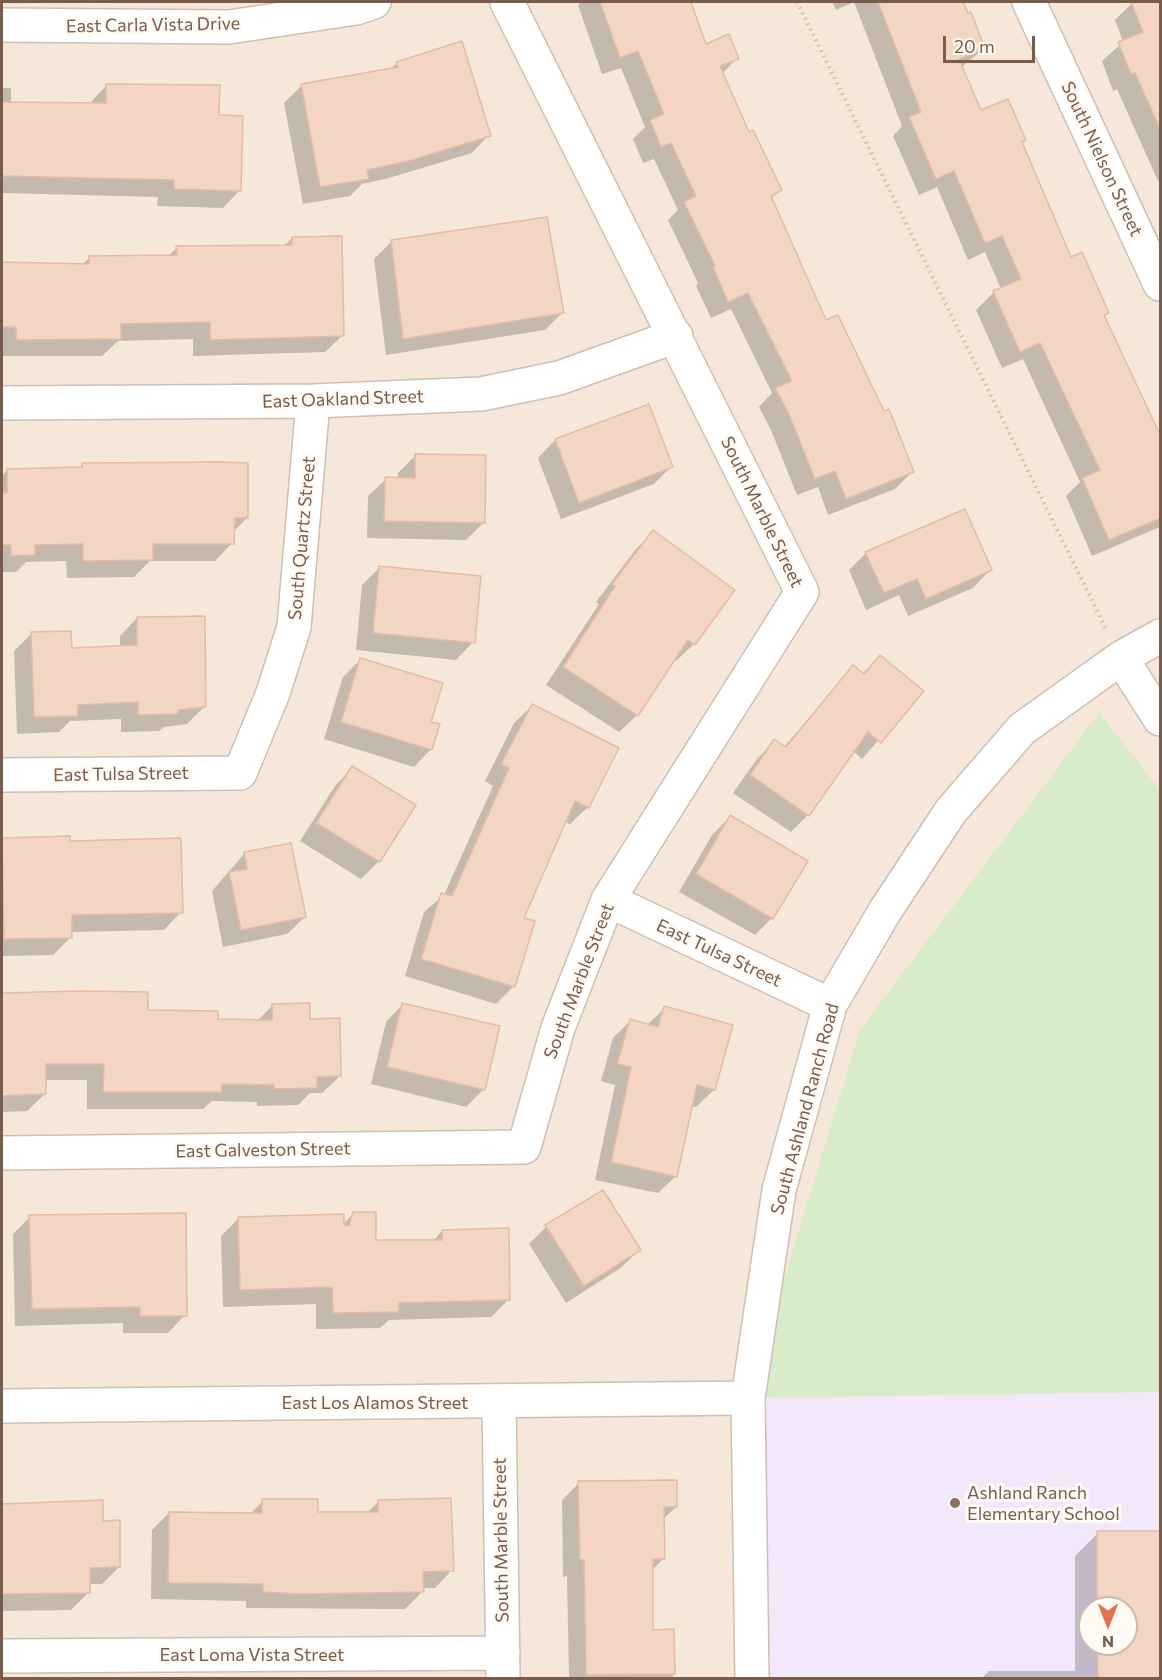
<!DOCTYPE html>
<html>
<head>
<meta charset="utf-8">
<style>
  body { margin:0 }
  #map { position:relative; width:1162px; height:1680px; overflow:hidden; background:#fdf6ec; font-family:Commissioner,sans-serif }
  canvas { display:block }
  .frame { position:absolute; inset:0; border:3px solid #7a5c4d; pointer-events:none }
  .north { position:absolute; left:1078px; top:1596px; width:60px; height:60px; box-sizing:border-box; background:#fffaf3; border:2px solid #cabbb1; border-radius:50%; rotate:180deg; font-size:16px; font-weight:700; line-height:24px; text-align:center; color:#7a5c4d }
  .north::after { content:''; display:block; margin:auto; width:21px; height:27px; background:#e76f51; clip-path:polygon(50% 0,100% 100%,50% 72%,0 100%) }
  .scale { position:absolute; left:943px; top:36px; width:92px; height:27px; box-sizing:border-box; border:3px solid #7a5c4d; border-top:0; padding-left:8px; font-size:18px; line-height:21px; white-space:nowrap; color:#7a5c4d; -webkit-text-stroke:4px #fffaf3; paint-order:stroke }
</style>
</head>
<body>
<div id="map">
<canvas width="1162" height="1680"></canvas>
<div class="frame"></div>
<div class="north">N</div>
<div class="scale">20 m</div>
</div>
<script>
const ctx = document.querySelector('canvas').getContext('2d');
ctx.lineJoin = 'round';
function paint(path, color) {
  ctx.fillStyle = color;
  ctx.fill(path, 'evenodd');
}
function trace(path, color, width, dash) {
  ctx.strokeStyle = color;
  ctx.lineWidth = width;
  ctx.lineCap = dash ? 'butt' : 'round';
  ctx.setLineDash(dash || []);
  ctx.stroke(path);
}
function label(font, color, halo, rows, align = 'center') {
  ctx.font = font + ' Commissioner,sans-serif';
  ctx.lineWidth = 6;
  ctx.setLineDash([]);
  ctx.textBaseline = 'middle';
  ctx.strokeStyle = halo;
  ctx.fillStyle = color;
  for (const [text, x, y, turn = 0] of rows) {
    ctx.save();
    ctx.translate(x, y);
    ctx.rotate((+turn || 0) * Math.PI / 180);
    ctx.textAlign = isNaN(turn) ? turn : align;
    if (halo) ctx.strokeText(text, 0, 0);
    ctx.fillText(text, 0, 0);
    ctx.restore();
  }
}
paint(new Path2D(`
  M 2,2 L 1160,2 L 1160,1678 L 2,1678 ZM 1090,1608 L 1126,1608 L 1126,1644 L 1090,1644 Z`), '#f5e8da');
paint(new Path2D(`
  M 1160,1392 L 1160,1678 L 752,1678 L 748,1398 ZM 1090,1608 L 1126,1608 L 1126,1644 L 1090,1644 Z`), '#f3e8fa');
paint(new Path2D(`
  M 1099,713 L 1160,790 L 1160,1392 L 748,1398 L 860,1030 Z`), '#d8ecc9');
paint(new Path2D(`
  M 581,2 L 689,2 L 705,46 L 737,58 L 722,74 L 748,134 L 780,190 L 771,199 L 826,322 L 912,472 L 895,489 L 828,515 L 818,487 L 797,495 L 771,430 L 759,407 L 772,393 L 731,309 L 711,318 L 696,286 L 698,283 L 668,220 L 678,210 L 654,159 L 643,163 L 633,139 L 645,127 L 621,68 L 602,74 L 578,5 Z
  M 832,2 L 963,2 L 983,49 L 961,68 L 980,112 L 1021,143 L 1070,259 L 1107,312 L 1103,316 L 1160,440 L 1160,527 L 1092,556 L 1066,496 L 1080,482 L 1023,359 L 1002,368 L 976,310 L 994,292 L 1001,289 L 985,252 L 968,260 L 937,187 L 919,195 L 893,136 L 902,126 L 854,2 L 836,10 Z
  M 1160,2 L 1160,182 L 1158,181 L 1117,89 L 1113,91 L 1102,61 L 1123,42 L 1115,20 L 1132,3 Z
  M 397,63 L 489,135 L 472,153 L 389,178 L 362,184 L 350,196 L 303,204 L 284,103 L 302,85 L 390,70 Z
  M 107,85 L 217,117 L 240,190 L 223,208 L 157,206 L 158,197 L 2,193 L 2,88 L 11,88 L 11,104 L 90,103 Z
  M 292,238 L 343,335 L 325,352 L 193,356 L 193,339 L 118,341 L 102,356 L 2,356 L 2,263 L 82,265 L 90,257 L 168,256 L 177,248 L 284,246 Z
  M 391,242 L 562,313 L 545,330 L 386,355 L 374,259 Z
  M 648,405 L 671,467 L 654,484 L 561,519 L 538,458 L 555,440 Z
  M 416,455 L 483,523 L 466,540 L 367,538 L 368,496 L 386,479 L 398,479 L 398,473 Z
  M 83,465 L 247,518 L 233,532 L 232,543 L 215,561 L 150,561 L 134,577 L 67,578 L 66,561 L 26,562 L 16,572 L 2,572 L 2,476 L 7,470 L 79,469 Z
  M 653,532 L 694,644 L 676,661 L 674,659 L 637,715 L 619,732 L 546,685 L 599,604 L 596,602 L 636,549 Z
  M 866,553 L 990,570 L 973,588 L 908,616 L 899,595 L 866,610 L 849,570 Z
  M 380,567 L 473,642 L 456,660 L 356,650 L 362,585 Z
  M 137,618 L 205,706 L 187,724 L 164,727 L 159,731 L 121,732 L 121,719 L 70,721 L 59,732 L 17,734 L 14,651 L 32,633 L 70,649 L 120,647 L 120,636 Z
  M 880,657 L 922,691 L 862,759 L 853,751 L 808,815 L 791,832 L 733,793 L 757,759 L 775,741 L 784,747 L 853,667 L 862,674 Z
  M 360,660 L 429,723 L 431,749 L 414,767 L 324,739 L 343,677 Z
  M 532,706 L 588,807 L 570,824 L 565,822 L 522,919 L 514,986 L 496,1004 L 405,976 L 424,912 L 444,895 L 493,786 L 485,781 L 514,723 Z
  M 352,768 L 379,861 L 361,879 L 300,841 L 335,786 Z
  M 730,817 L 772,918 L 755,935 L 679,892 L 712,835 Z
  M 69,838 L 69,842 L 181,912 L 164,930 L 71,932 L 71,937 L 53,955 L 2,956 L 2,840 Z
  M 245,853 L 305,917 L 287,934 L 223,947 L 212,891 Z
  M 146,994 L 146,1011 L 217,1020 L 257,1021 L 273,1005 L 309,1020 L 340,1076 L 322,1093 L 310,1093 L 298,1105 L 257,1106 L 257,1102 L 212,1101 L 203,1109 L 87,1109 L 87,1080 L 45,1080 L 45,1094 L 27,1111 L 2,1112 L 2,995 Z
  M 403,1004 L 499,1027 L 483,1090 L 466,1107 L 371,1084 L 386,1022 Z
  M 665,1008 L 714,1090 L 696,1107 L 691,1106 L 676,1176 L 658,1193 L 595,1180 L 615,1085 L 601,1081 L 613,1038 L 630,1021 L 647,1025 Z
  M 353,1214 L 375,1241 L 433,1241 L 442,1231 L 508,1300 L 491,1317 L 389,1320 L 380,1328 L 316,1329 L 316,1304 L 223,1307 L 221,1236 L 239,1218 L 343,1224 Z
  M 30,1217 L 185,1315 L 168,1333 L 123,1333 L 123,1323 L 15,1326 L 13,1234 Z
  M 546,1227 L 639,1250 L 622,1267 L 566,1303 L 529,1244 Z
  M 579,1483 L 676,1507 L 663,1519 L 664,1558 L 651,1571 L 652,1631 L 672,1631 L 673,1678 L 569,1678 L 567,1576 L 563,1577 L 562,1500 Z
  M 263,1501 L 317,1513 L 367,1513 L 378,1502 L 452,1570 L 435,1588 L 422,1588 L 422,1592 L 405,1609 L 246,1608 L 246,1601 L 151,1599 L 152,1530 L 169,1513 L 250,1514 Z
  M 101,1502 L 101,1522 L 119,1567 L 102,1584 L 88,1584 L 88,1593 L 71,1610 L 2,1611 L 2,1505 Z
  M 1098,1533 L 1160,1533 L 1160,1678 L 982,1678 L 989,1671 L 1075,1671 L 1075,1556 ZM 1090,1608 L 1126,1608 L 1126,1644 L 1090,1644 Z`), '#0003');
const building = new Path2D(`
  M 600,2 L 691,2 L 706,44 L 729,34 L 739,59 L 720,66 L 749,132 L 753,130 L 782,190 L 771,196 L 826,320 L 838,315 L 884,411 L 889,409 L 914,472 L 846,499 L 835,471 L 815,479 L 788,412 L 775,388 L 792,381 L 748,293 L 728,302 L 713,267 L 715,266 L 684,202 L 696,196 L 671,143 L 661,147 L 650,120 L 664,114 L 638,51 L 620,58 Z
  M 878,2 L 963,2 L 968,13 L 971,12 L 985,49 L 959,59 L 981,110 L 1008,99 L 1026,140 L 1022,142 L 1071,257 L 1082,252 L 1109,313 L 1104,315 L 1161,437 L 1161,518 L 1109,540 L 1082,478 L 1100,470 L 1040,343 L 1020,352 L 993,291 L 1021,279 L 1002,236 L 985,243 L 954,171 L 936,179 L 909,117 L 921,112 Z
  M 1131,2 L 1161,2 L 1161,131 L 1135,73 L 1131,74 L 1118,42 L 1143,32 Z
  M 462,41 L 491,136 L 408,161 L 367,170 L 369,179 L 320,187 L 301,84 L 398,67 L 396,62 Z
  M 106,84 L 220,85 L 219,115 L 243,116 L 241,191 L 174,189 L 174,180 L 2,176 L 2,102 L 106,103 Z
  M 547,217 L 564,313 L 403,339 L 391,240 Z
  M 342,236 L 344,336 L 210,340 L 210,322 L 121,324 L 121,339 L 16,340 L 16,327 L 2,327 L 2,262 L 89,264 L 89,256 L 177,255 L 176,246 L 292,245 L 292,237 Z
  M 649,404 L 673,467 L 579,503 L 555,439 Z
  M 415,454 L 486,455 L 485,523 L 384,521 L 385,477 L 415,478 Z
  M 218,462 L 248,463 L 248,518 L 235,518 L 234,544 L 153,544 L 153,560 L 83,561 L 83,544 L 35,545 L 35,555 L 11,556 L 11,545 L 2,545 L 2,493 L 7,493 L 7,469 L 82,467 L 82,463 Z
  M 965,509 L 992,570 L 926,599 L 917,579 L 884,593 L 865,552 Z
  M 653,530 L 735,590 L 695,645 L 688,640 L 638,716 L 563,667 L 615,586 L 612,584 Z
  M 379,566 L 481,576 L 475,643 L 373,633 Z
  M 205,616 L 206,707 L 178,710 L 178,714 L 138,715 L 138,702 L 78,705 L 78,716 L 34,717 L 31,632 L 71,631 L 72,648 L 137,645 L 137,617 Z
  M 880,655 L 924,691 L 881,743 L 868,732 L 809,816 L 750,775 L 774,739 L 786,747 L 853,665 L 864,674 Z
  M 360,658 L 443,683 L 431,722 L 440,724 L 432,750 L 341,722 Z
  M 532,704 L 619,748 L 589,808 L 575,801 L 524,918 L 535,921 L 515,987 L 421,959 L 441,893 L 452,896 L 509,768 L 501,764 Z
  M 352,766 L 416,805 L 380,862 L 316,823 Z
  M 730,815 L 808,861 L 773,919 L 696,874 Z
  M 70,836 L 70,841 L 181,838 L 183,913 L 72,915 L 72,938 L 4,939 L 2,838 Z
  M 291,843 L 306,917 L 241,930 L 229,872 L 247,869 L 244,852 Z
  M 81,991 L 148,992 L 148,1010 L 218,1011 L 218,1019 L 272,1020 L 272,1004 L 310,1003 L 310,1019 L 340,1018 L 341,1076 L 317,1077 L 317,1088 L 274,1089 L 274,1085 L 222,1084 L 222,1092 L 103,1092 L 104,1064 L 46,1064 L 46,1094 L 2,1096 L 2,993 Z
  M 402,1003 L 500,1026 L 485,1090 L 387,1067 Z
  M 664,1006 L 733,1025 L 715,1090 L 697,1085 L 677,1177 L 611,1162 L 631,1067 L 617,1064 L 630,1019 L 658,1027 Z
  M 603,1190 L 641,1250 L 584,1286 L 545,1225 Z
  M 353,1212 L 376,1212 L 376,1240 L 442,1240 L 442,1230 L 509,1228 L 510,1300 L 399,1303 L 399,1312 L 333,1313 L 332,1287 L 240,1290 L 238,1217 L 344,1214 L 344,1225 L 349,1226 Z
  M 186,1213 L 187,1316 L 140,1316 L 140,1307 L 32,1309 L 29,1215 Z
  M 677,1480 L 677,1507 L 664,1507 L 665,1559 L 653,1559 L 653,1630 L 674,1629 L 675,1674 L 586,1675 L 584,1560 L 580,1560 L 578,1481 Z
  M 451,1498 L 454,1571 L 423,1572 L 424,1592 L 300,1594 L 263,1592 L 263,1584 L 168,1583 L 169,1512 L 262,1513 L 262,1499 L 318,1499 L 318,1512 L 378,1512 L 378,1500 Z
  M 103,1500 L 103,1521 L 120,1520 L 120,1567 L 90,1568 L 90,1593 L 2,1594 L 2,1504 Z
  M 1097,1531 L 1161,1531 L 1161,1678 L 1098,1678 L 1097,1644 L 1126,1644 L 1126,1608 L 1097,1608 Z`);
paint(building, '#f3d5c3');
trace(building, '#e6bba3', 1.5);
const minor = new Path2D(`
  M 1029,2 L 1160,284
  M 2,25 L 229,27 L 356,8 L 374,2
  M 2,403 L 313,401 L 481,394 L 559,378 L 676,336
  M 1121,658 L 1160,719
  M 2,775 L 240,773 L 273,693 L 294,627 L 313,401
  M 608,900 L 830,1005
  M 2,1153 L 524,1147 L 558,1028 L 608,900 L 802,592 L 507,2
  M 499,1402 L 503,1678
  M 2,1406 L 748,1398
  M 2,1656 L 503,1653
  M 752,1678 L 748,1398 L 779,1190 L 830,1005 L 885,911 L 951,811 L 1022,729 L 1121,658 L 1160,636`);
trace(minor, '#d1beb0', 36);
trace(new Path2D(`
  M 797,2 L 1107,631`), '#d9b8a5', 4, [1.5, 4.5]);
trace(minor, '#fff', 33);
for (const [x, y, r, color] of [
  [955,1503,6,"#8d6e63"]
]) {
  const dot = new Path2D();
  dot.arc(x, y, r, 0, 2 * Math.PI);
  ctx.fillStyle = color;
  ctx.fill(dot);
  trace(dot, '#fffaf3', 2);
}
label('18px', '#7a5c4d', '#fffaf3', [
  ["East Carla Vista Drive",153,25,-1],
  ["South Nielson Street",1102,159,65],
  ["East Oakland Street",343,399,-2],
  ["South Marble Street",762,512,64],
  ["South Quartz Street",302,538,-85],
  ["East Tulsa Street",121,774,-1],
  ["East Tulsa Street",719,953,25],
  ["South Marble Street",579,981,-69],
  ["South Ashland Ranch Road",805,1109,-75],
  ["East Galveston Street",263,1150,-1],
  ["East Los Alamos Street",375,1403],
  ["South Marble Street",501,1540,-91],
  ["East Loma Vista Street",252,1655]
]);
label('18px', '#785e54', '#fffaf3', [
  ["Ashland Ranch",967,1493],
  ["Elementary School",967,1514]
], 'left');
</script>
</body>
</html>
